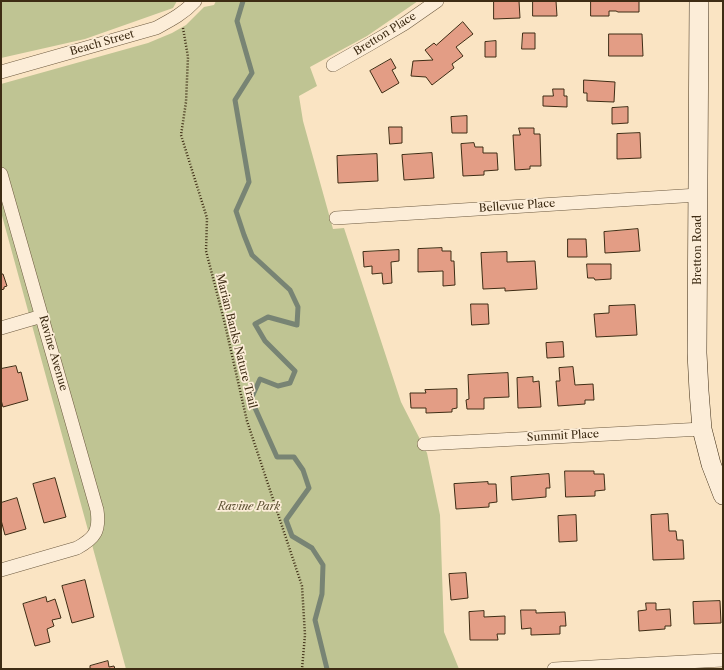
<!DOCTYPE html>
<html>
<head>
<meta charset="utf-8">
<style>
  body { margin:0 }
  #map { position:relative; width:724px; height:670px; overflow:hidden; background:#fae4c3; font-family:"Libre Caslon Text",serif }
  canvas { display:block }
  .frame { position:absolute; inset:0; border:2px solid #3e2c14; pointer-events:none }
</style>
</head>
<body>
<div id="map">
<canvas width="724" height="670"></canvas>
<div class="frame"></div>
</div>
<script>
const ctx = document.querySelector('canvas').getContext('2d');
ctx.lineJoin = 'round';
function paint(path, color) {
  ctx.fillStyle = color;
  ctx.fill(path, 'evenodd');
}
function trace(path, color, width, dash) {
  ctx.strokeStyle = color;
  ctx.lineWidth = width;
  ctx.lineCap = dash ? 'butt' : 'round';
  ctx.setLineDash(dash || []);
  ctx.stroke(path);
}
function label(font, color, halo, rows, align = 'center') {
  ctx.font = font + ' "Libre Caslon Text",serif';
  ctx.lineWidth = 3.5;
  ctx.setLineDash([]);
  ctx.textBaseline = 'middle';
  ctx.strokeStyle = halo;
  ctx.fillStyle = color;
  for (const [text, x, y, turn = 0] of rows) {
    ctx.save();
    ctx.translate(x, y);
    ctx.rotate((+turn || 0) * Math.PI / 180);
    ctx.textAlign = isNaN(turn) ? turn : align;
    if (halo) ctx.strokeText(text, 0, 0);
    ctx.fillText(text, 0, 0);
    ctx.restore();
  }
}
paint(new Path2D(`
  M 1,1 L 177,1 L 173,8 L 85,39 L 1,58 Z
  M 216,1 L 418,1 L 367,36 L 310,67 L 317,86 L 299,96 L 303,121 L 333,229 L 344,228 L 401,402 L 427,453 L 440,515 L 444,632 L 459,669 L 126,669 L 1,212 L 1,84 L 148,43 L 172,33 L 186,25 L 204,7 L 214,5 Z`), '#bfc493');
trace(new Path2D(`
  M 243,1 L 237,21 L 252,73 L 235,100 L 249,182 L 236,211 L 244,235 L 252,255 L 290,290 L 298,307 L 297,325 L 268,317 L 255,324 L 265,341 L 295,371 L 290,383 L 278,386 L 260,379 L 251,399 L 277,457 L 294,457 L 303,470 L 309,488 L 286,520 L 292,536 L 312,548 L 323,565 L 322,594 L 315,620 L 327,669`), '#788474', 5);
const building = new Path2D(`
  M 494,1 L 519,1 L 520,18 L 494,19 Z
  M 533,1 L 556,1 L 557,16 L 533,16 Z
  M 591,1 L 639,1 L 639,12 L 618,12 L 616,11 L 609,11 L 609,16 L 591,16 Z
  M 463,22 L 473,34 L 456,47 L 463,56 L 452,64 L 454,68 L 432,85 L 426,77 L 411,76 L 413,61 L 433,60 L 425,50 L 434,43 L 436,45 Z
  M 523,33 L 535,33 L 535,49 L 522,49 Z
  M 609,34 L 642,34 L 643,56 L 609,56 Z
  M 496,41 L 496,57 L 485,57 L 485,42 Z
  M 391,59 L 396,68 L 392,70 L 399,83 L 382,93 L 370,71 Z
  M 584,80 L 615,82 L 614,102 L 587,101 L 587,93 L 584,93 Z
  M 553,89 L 564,89 L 564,96 L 567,96 L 567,107 L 543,106 L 543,96 L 553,96 Z
  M 628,107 L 628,123 L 612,124 L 612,108 Z
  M 467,116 L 467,133 L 452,133 L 451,117 Z
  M 389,127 L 402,127 L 402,143 L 390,144 Z
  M 519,128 L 534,128 L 534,134 L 540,134 L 541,166 L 530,166 L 530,169 L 515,170 L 513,135 L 520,135 Z
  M 640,133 L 641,158 L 617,159 L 617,134 Z
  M 474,143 L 475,147 L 483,147 L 483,153 L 497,153 L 498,170 L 484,171 L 484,175 L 463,176 L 461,144 Z
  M 432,153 L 434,178 L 404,180 L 402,155 Z
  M 377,154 L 378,181 L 338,183 L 337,156 Z
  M 638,229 L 640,251 L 605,253 L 604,232 Z
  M 568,239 L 586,239 L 587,257 L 568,257 Z
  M 442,248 L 442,251 L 451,251 L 451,261 L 454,261 L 455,285 L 443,286 L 443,271 L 418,272 L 418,249 Z
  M 399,250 L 399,261 L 391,262 L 392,283 L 383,284 L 382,273 L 372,274 L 372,266 L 364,267 L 363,252 Z
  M 507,252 L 507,262 L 535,261 L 537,289 L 505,291 L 505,288 L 483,289 L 481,253 Z
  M 587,264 L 611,264 L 611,279 L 595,280 L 594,278 L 588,278 Z
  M 1,274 L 3,274 L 7,286 L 4,287 L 4,289 L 1,290 Z
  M 471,304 L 488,304 L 489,324 L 472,325 Z
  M 635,305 L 637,335 L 596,337 L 594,314 L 609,313 L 609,306 Z
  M 563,342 L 564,357 L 547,358 L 546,343 Z
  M 16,366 L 18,373 L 21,372 L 28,400 L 3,407 L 1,400 L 1,369 Z
  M 573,367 L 575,385 L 593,384 L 594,400 L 585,400 L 585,404 L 558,406 L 556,381 L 560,381 L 559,368 Z
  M 508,373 L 509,397 L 484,398 L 484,409 L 467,409 L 466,400 L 469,399 L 468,375 Z
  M 533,377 L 533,382 L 539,381 L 541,407 L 518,408 L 517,378 Z
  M 457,389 L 457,408 L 452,409 L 452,412 L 426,413 L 426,408 L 411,408 L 410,393 L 426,393 L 425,390 Z
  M 565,471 L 594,471 L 594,474 L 604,474 L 605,490 L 595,491 L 595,496 L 566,497 Z
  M 549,474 L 550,488 L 546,488 L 546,497 L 512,500 L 511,477 Z
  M 55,478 L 66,517 L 44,523 L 33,484 Z
  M 488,482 L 488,484 L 496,484 L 497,502 L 489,503 L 489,507 L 456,509 L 454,484 Z
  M 17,498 L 26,529 L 5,535 L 1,520 L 1,503 Z
  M 668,514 L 669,531 L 676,531 L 677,540 L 683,540 L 684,559 L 653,560 L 651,515 Z
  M 576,515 L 577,541 L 559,542 L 558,516 Z
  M 466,573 L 468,598 L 451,600 L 449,574 Z
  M 85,580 L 94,617 L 72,623 L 62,586 Z
  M 46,597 L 47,602 L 55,599 L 61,618 L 52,620 L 54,626 L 47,629 L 50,642 L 35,646 L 23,604 Z
  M 720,601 L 721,623 L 694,624 L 693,602 Z
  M 646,603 L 656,603 L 656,610 L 670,609 L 671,626 L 665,626 L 665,629 L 639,631 L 638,611 L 646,610 Z
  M 521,610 L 536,610 L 536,613 L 565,612 L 566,626 L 560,626 L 560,634 L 531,635 L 531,628 L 522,629 Z
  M 484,611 L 484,617 L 505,616 L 505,634 L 497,634 L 498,640 L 470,640 L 469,612 Z
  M 108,661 L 109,667 L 114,666 L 115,669 L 90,669 L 90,666 Z`);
paint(building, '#e39d85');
trace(building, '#3e2c14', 1);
const street = new Path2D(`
  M 333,65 L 370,44 L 404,24 L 437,1
  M 1,72 L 156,28 C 171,20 183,14 195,1
  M 1,174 L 97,510 C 100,531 95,538 77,548 L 1,570
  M 336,218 L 698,195
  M 1,328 L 42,316
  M 424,444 L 702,429
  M 554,669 L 723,660`);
const secondary = new Path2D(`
  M 699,1 L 697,353 L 699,391 L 702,429 L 711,464 L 723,495`);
trace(street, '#6d5a40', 14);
trace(secondary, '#3e2c14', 20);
trace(new Path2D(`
  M 183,28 L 188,57 L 186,102 L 181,135 L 207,218 L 206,251 L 224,320 L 247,421 L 302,586 L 305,635 L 302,669`), '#3e2c14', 2.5, [1, 2]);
trace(street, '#fcedd8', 13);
trace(secondary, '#fcedd8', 19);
label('11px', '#3e2c14', '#fcedd8', [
  ["Bretton Place",385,34,-32],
  ["Beach Street",102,43,-16],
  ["Bellevue Place",517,206,-4],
  ["Bretton Road",698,250,-90],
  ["Marian Banks Nature Trail",236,341,76],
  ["Ravine Avenue",53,353,74],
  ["Summit Place",563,436,-3]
]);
label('italic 11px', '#5e5234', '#fcedd8', [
  ["Ravine Park",249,507]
]);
</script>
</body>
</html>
